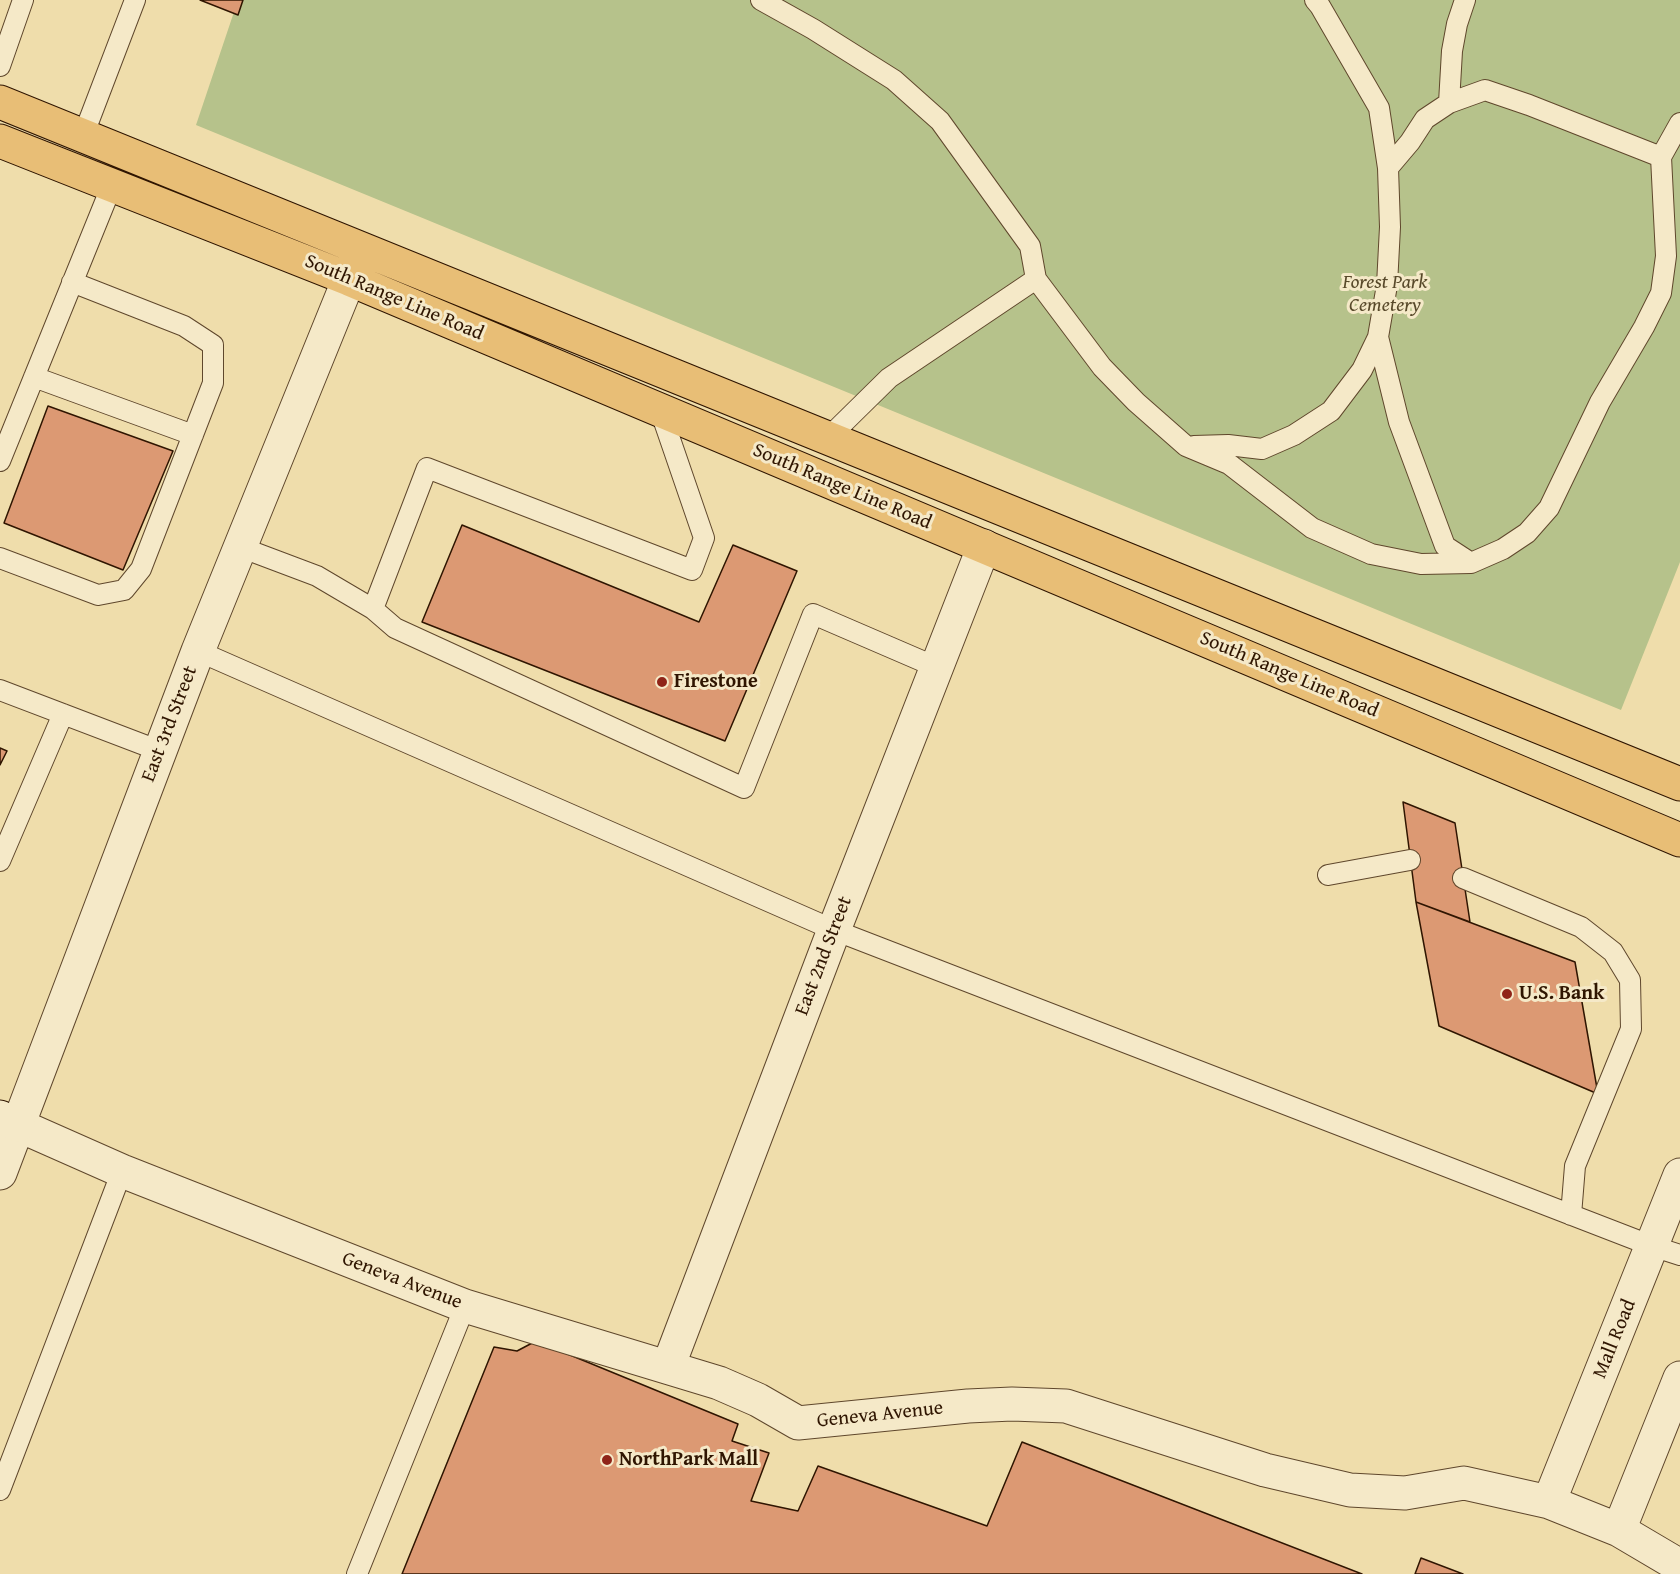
<!DOCTYPE html>
<html>
<head>
<meta charset="utf-8">
<style>
  body { margin:0 }
  canvas { display:block; background:#efddab }
</style>
</head>
<body>
<canvas width="1680" height="1574"></canvas>
<script>
const ctx = document.querySelector('canvas').getContext('2d');
ctx.lineJoin = 'round';
function paint(path, color) {
  ctx.fillStyle = color;
  ctx.fill(path, 'evenodd');
}
function trace(path, color, width, dash) {
  ctx.strokeStyle = color;
  ctx.lineWidth = width;
  ctx.lineCap = dash ? 'butt' : 'round';
  ctx.setLineDash(dash || []);
  ctx.stroke(path);
}
function label(font, color, halo, rows, align = 'center') {
  ctx.font = font + ' "Gentium Book Plus",serif';
  ctx.lineWidth = 6;
  ctx.setLineDash([]);
  ctx.textBaseline = 'middle';
  ctx.strokeStyle = halo;
  ctx.fillStyle = color;
  for (const [text, x, y, turn = 0] of rows) {
    ctx.save();
    ctx.translate(x, y);
    ctx.rotate((+turn || 0) * Math.PI / 180);
    ctx.textAlign = isNaN(turn) ? turn : align;
    if (halo) ctx.strokeText(text, 0, 0);
    ctx.fillText(text, 0, 0);
    ctx.restore();
  }
}
paint(new Path2D(`
  M 238,0 L 1680,0 L 1680,562 L 1621,710 L 196,125 Z`), '#b6c28b');
const building = new Path2D(`
  M 200,0 L 243,0 L 238,15 Z
  M 48,406 L 173,451 L 123,570 L 4,523 Z
  M 462,525 L 699,622 L 733,545 L 797,571 L 725,741 L 422,622 Z
  M 0,748 L 7,751 L 0,765 Z
  M 1403,802 L 1455,823 L 1470,922 L 1416,902 Z
  M 1416,902 L 1575,962 L 1598,1094 L 1439,1026 Z
  M 536,1341 L 738,1424 L 732,1441 L 769,1453 L 751,1501 L 798,1511 L 818,1466 L 987,1526 L 1022,1442 L 1362,1574 L 402,1574 L 494,1347 L 517,1351 Z
  M 1421,1558 L 1463,1574 L 1415,1574 Z`);
paint(building, '#dc9973');
trace(building, '#2f1501', 1.5);
const lane = new Path2D(`
  M 761,0 L 813,29 L 894,80 L 940,121 L 1030,246 L 1036,279 L 1102,367 L 1136,402 L 1186,446 L 1229,464 L 1312,528 L 1371,554 L 1421,564 L 1471,563 L 1503,549 L 1527,533 L 1549,508 L 1600,402 L 1644,327 L 1661,293 L 1666,256 L 1661,157 L 1680,123
  M 0,66 L 23,0
  M 1449,103 L 1452,51 L 1457,24 L 1465,0
  M 83,136 L 135,0
  M 1388,168 L 1410,142 L 1425,119 L 1449,103 L 1485,90 L 1529,105 L 1661,157
  M 1378,337 L 1399,422 L 1445,546 L 1471,563
  M 34,377 L 193,435
  M 660,410 L 704,538 L 692,570 L 427,468 L 373,609 L 395,628 L 744,788 L 813,614 L 936,667
  M 828,438 L 889,378 L 1036,279
  M 1194,446 L 1228,445 L 1262,449 L 1294,435 L 1331,411 L 1362,370 L 1378,337 L 1387,285 L 1390,227 L 1388,168 L 1379,108 L 1320,6 L 1315,0
  M 0,461 L 112,185
  M 240,547 L 317,576 L 373,609
  M 0,558 L 98,595 L 124,590 L 141,569 L 213,383 L 213,345 L 184,326 L 72,282
  M 198,651 L 834,930 L 1652,1246 L 1680,1255
  M 0,690 L 160,751
  M 0,861 L 63,714
  M 1328,875 L 1410,860
  M 1463,878 L 1581,927 L 1613,952 L 1630,980 L 1631,1029 L 1575,1166 L 1571,1215
  M 0,1490 L 122,1171
  M 357,1574 L 465,1306`);
const street = new Path2D(`
  M 18,1125 L 122,1171 L 465,1306 L 719,1383 L 758,1400 L 798,1423 L 968,1406 L 1012,1404 L 1066,1406 L 1265,1470 L 1350,1490 L 1405,1493 L 1464,1483 L 1549,1502 L 1619,1530 L 1680,1566
  M 0,1173 L 198,651 L 349,279
  M 668,1367 L 834,930 L 984,546
  M 1549,1502 L 1680,1175
  M 1619,1530 L 1680,1378`);
const secondary = new Path2D(`
  M 0,1117 L 18,1125`);
const primary = new Path2D(`
  M 0,102 L 1680,784
  M 0,141 L 349,279 L 1680,840`);
trace(lane, '#5f472c', 22);
trace(street, '#5f472c', 35);
trace(secondary, '#2f1501', 35);
trace(primary, '#2f1501', 35);
trace(lane, '#f5e9c8', 20);
trace(street, '#f5e9c8', 33);
trace(secondary, '#f5e9c8', 33);
trace(primary, '#e8be76', 33);
for (const [x, y, r, color] of [
  [662,682,6,"#8f2418"],
  [1507,994,6,"#8f2418"],
  [607,1460,6,"#8f2418"]
]) {
  const dot = new Path2D();
  dot.arc(x, y, r, 0, 2 * Math.PI);
  ctx.fillStyle = color;
  ctx.fill(dot);
  trace(dot, '#f5e9c8', 2);
}
label('italic 20px', '#58492a', '#f5e9c8', [
  ["Forest Park",1385,283],
  ["Cemetery",1385,306]
]);
label('20px', '#2f1501', '#f5e9c8', [
  ["South Range Line Road",394,298,23],
  ["South Range Line Road",842,487,23],
  ["South Range Line Road",1289,675,23],
  ["East 3rd Street",170,724,-69],
  ["East 2nd Street",824,956,-69],
  ["Geneva Avenue",402,1281,21],
  ["Mall Road",1615,1339,-68],
  ["Geneva Avenue",880,1415,-6]
]);
label('bold 20px', '#2f1501', '#f5e9c8', [
  ["Firestone",674,682],
  ["U.S. Bank",1519,994],
  ["NorthPark Mall",619,1460]
], 'left');
</script>
</body>
</html>
